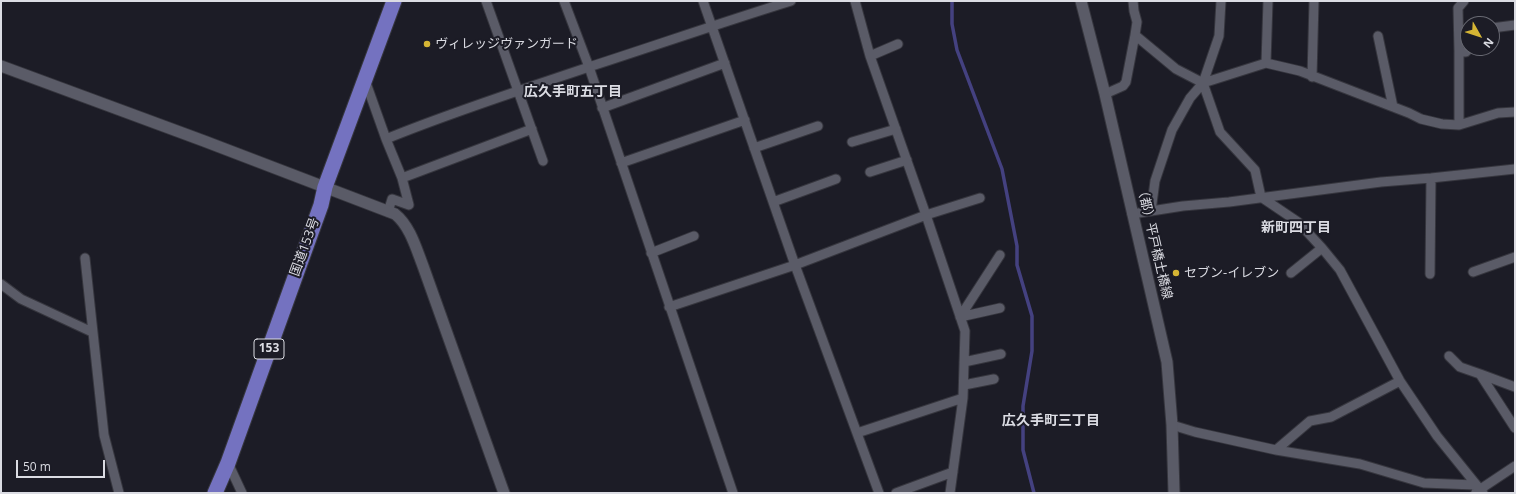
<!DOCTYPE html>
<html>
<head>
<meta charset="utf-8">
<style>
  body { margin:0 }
  #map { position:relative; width:1516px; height:494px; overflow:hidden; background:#1c1c26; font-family:"Open Sans",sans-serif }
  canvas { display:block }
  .frame { position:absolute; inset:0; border:2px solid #dbdce3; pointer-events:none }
  .north { position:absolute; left:1460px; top:16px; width:40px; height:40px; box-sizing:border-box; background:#1c1c26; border:1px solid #686972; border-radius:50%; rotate:129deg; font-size:11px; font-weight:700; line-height:16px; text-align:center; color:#dbdce3 }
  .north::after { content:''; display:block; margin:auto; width:14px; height:18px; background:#d5b534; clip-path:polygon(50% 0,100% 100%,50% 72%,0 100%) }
  .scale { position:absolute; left:16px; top:460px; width:89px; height:18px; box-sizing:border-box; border:2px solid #dbdce3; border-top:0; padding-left:5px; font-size:12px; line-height:14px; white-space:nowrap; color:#dbdce3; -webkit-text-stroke:3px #1c1c26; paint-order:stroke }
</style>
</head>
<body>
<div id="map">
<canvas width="1516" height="494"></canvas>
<div class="frame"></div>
<div class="north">N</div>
<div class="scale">50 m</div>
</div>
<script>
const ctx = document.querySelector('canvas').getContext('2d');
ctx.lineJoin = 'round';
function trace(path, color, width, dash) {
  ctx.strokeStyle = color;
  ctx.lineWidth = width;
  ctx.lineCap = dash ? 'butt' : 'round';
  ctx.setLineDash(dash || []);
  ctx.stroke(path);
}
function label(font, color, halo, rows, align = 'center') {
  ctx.font = font + ' "Open Sans","Noto Sans JP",sans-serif';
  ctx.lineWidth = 4;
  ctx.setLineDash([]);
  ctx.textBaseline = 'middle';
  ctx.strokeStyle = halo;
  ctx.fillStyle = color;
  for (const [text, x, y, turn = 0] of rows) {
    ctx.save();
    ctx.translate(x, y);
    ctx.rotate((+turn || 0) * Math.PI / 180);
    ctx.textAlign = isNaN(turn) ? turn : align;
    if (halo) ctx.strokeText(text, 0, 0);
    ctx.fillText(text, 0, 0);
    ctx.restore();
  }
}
trace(new Path2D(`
  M 952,1 L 952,24 L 957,50 L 1002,169 L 1017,246 L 1017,265 L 1032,316 L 1032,351 L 1023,406 L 1023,450 L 1034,493`), '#444180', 3.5);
const minor = new Path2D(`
  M 486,1 L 543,161
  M 564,1 L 589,67 L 733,493
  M 703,1 L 795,265 L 879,493
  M 855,1 L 870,56 L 926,215 L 980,198
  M 1133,1 L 1134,11 L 1137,22 L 1135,35
  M 1492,28 L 1515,25
  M 1378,36 L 1393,107
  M 1459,52 L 1466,52 L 1469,48
  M 870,56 L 898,44
  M 1266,63 L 1268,1
  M 1312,77 L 1314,1
  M 365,80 L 386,139 C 452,112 521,90 589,67 C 657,45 723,22 791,1
  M 1203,83 L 1266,63 L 1300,71 L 1409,113 L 1421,119 L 1442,124 L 1459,125 L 1498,113 L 1515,112
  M 1105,94 L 1123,86 L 1126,82 L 1135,35 L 1176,69 L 1203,83 L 1220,132 L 1255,170 L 1261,197 L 1298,222 L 1322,248 L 1340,270 L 1400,381 L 1437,436 L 1483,493
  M 602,108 L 725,63
  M 1459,125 L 1459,52 L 1458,8 L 1464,1
  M 386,139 L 402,178 L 409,205 L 392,199 L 388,212
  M 852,142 L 896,129
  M 754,148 L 818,126
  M 621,163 L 745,120
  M 870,172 L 907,160
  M 402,178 L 532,129
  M 773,202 L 836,179
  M 1151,211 L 1155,181 L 1172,130 L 1190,98 L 1203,83 L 1219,36 L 1221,1
  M 1132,214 L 1183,206 L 1229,202 L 1381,182 L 1431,178 L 1515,169
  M 651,253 L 694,236
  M 85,258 L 104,435 L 119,493
  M 1473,272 L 1515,257
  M 1291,273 L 1322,248
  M 1430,274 L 1431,178
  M 1,284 L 21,299 L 92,332
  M 669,307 L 795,265 L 926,215 L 965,331 L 963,398 L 857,433
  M 960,317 L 1000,255
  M 960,317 L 1000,308
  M 1449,356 L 1460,367 L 1480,374
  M 964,362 L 1001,354
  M 964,385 L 994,379
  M 1515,387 L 1480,374 L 1515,428
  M 1172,425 L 1195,432 L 1276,450 L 1360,464 L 1424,483 L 1475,485
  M 1276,450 L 1310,421 L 1331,417 L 1400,381
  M 228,463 L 242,493
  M 1476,492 L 1515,466
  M 896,493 L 953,472
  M 950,493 L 963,398`);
const tertiary = new Path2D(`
  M 1081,1 L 1105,94 L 1167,362 L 1172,425 L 1174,493
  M 1,66 L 204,141 L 395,214 C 410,226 416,248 423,266 L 504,493`);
const trunk = new Path2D(`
  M 215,493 L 228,463 L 321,205 L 325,187 L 394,1`);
trace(minor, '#36363e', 11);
trace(tertiary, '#36363e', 13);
trace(trunk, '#36363e', 17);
trace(minor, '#5a5b67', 9);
trace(tertiary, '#5a5b67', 11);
trace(trunk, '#7472c0', 15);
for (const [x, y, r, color] of [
  [427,44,4,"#d5b534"],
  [1176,273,4,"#d5b534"]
]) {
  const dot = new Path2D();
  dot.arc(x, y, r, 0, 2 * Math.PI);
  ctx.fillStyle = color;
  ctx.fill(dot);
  trace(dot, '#1c1c26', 1.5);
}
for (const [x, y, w] of [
  [269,349,30]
]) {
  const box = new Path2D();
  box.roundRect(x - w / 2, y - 10, w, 20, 3);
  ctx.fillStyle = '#1c1c26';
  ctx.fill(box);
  trace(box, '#dbdce3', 1);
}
label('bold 12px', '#dbdce3', null, [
  ["153",269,349]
]);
label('13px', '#dbdce3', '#1c1c26', [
  ["ヴィレッジヴァンガード",435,44],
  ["セブン-イレブン",1184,273]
], 'left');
label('13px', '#dbdce3', '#1c1c26', [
  ["（都）平戸橋土橋線",1154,242,77],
  ["国道153号",305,247,-70]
]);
label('bold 14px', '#dbdce3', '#1c1c26', [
  ["広久手町五丁目",573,92],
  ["新町四丁目",1296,228],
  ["広久手町三丁目",1051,421]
]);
</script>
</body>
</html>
